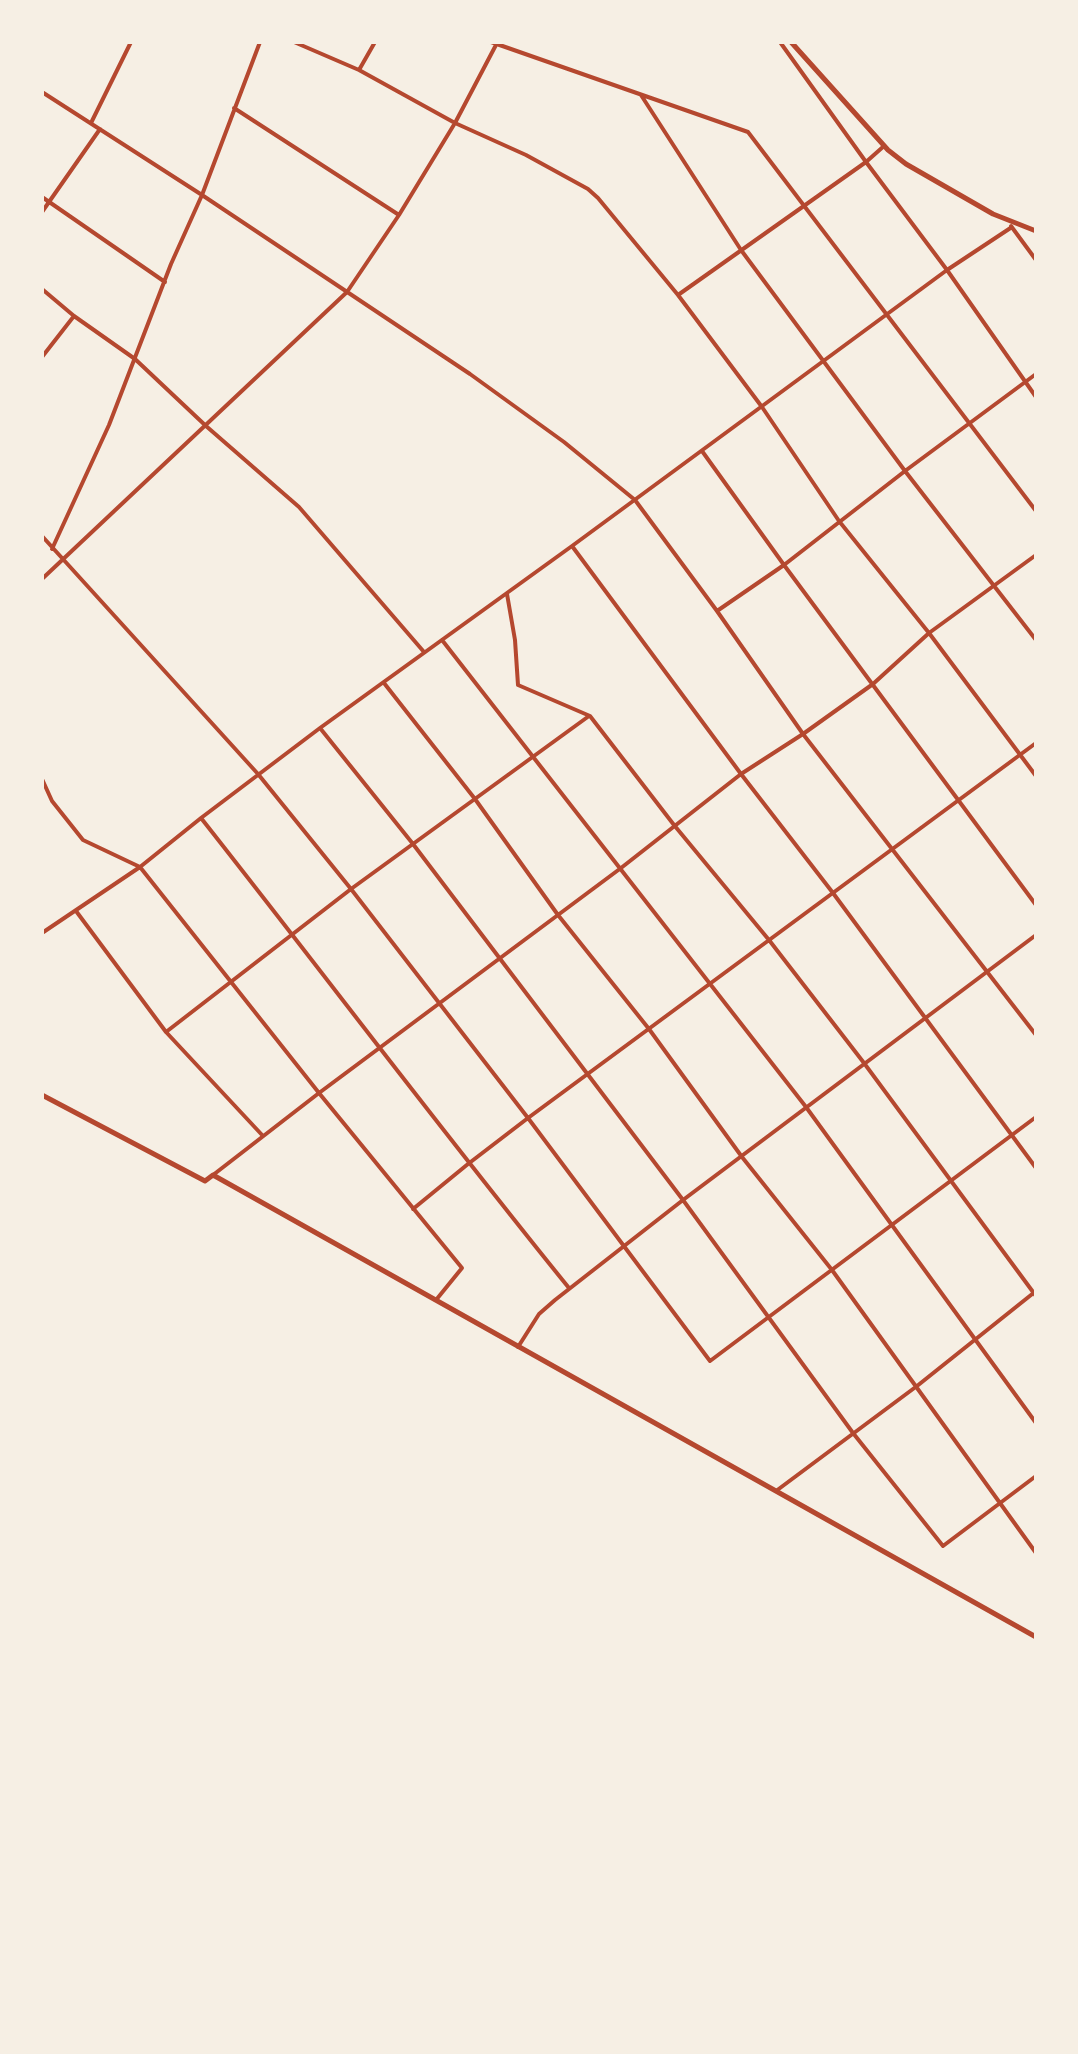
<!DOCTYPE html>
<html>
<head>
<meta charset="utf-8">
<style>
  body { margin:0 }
  #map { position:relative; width:1078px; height:2054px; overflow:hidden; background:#f6efe4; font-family:Cabin,sans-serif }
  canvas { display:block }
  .frame { position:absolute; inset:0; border:44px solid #f6efe4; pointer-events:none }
</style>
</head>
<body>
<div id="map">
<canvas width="1078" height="2054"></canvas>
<div class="frame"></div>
</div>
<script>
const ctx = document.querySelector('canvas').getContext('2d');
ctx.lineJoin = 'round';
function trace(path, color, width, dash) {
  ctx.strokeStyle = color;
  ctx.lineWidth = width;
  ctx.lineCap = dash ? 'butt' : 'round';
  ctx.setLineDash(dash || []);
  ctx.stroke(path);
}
trace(new Path2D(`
  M 294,42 L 359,70 L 455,123 L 526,155 L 588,189 L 598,198 L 678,295 L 762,407 L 839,521 L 929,633 L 1036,776
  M 491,42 L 748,132 L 1036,511
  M 780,42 L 866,162 L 947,270 L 1036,397
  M 359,70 L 375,42
  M 42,92 L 202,195 L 470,374 L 564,442 L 635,500 L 717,611 L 803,734 L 1036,1035
  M 641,95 L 741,250 L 905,471 L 1036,640
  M 234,108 L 399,215
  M 91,123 L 131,42
  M 42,197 L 165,282
  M 42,212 L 100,129
  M 1011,226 L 1036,260
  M 42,289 L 74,316 L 135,359 L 206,426 L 299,507 L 424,652
  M 678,295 L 866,162 L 884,146
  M 42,357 L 74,316
  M 702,451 L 784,565 L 1036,905
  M 42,536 L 258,774 L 351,889 L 528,1118 L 710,1361 L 1036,1117
  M 572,546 L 741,774 L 833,893 L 1036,1168
  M 52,549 L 109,425 L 171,264 L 202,195 L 260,42
  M 42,579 L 347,292 L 399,215 L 455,123 L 497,43
  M 507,594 L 515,640 L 518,685 L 590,716 L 674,825 L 769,940 L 864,1063 L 1036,1296
  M 717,611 L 784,565 L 905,471 L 1036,374
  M 442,640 L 806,1107 L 1036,1423
  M 384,683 L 475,799 L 558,915 L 649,1029 L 742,1157 L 832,1270 L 1036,1553
  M 320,728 L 413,844 L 683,1200 L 853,1433 L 943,1546 L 1036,1476
  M 42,779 L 52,801 L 83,840 L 140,867 L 319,1093 L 462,1268 L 436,1300
  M 201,818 C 324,974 444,1134 569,1288
  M 76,911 L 166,1032 L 263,1136
  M 42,933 L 140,867 L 201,818 L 320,728 L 572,546 L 947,270 L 1012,227
  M 166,1032 L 351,889 L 589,716
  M 213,1175 L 319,1093 L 621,868 L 741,774 L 803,734 L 873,684 L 929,633 L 1036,555
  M 413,1209 L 468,1164 L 528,1118 L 1036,743
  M 518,1347 L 539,1314 L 555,1300 L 683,1200 L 1036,935
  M 776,1491 L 917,1386 L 1036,1291`), '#b5482f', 4);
trace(new Path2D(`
  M 791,42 L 888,150 L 906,164 L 993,214 L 1036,231
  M 42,1095 L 205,1181 L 213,1175 L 1036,1637`), '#b5482f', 5);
</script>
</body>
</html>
